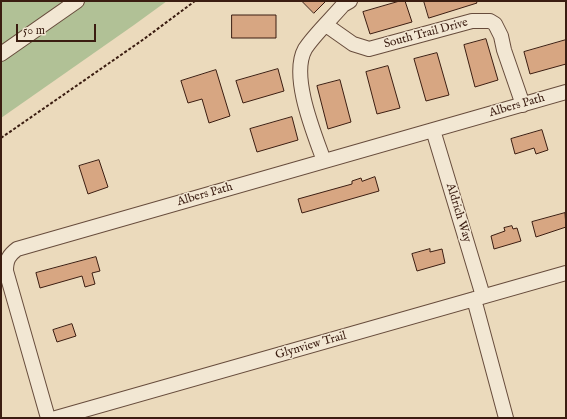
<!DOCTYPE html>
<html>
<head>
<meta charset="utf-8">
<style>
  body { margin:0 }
  #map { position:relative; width:567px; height:419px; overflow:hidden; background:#ebdabc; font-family:"IM FELL English",serif }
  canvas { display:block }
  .frame { position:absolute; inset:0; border:2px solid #3b1d11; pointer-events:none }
  .scale { position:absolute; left:16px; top:24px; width:80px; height:18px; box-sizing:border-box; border:2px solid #3b1d11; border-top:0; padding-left:5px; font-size:12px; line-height:14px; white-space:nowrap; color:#3b1d11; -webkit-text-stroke:3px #f2e7d3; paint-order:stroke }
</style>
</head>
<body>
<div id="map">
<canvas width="567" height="419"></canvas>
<div class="frame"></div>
<div class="scale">50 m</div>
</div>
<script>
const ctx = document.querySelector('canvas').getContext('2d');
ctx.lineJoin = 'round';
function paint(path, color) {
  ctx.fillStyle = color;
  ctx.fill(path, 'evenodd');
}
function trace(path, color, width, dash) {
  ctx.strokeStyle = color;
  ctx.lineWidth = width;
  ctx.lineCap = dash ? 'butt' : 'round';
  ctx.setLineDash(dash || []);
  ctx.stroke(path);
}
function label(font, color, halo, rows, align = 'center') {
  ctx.font = font + ' "IM FELL English",serif';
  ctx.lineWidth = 3;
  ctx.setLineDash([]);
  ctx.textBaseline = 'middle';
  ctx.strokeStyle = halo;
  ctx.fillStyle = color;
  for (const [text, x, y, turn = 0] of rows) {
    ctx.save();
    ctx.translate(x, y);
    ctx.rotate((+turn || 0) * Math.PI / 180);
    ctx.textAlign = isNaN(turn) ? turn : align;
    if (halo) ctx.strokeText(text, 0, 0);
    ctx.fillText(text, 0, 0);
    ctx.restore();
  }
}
paint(new Path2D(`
  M 1,1 L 167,1 L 134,25 L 1,118 Z`), '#b1c196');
const building = new Path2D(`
  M 302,1 L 326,1 L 314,13 Z
  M 400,1 L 405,1 L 412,22 L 370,34 L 363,12 Z
  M 424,1 L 476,1 L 477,3 L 429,18 Z
  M 232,15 L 276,15 L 276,38 L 232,38 Z
  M 486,39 L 498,80 L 475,87 L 464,45 Z
  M 566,40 L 566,64 L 530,74 L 524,52 Z
  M 437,53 L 449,95 L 426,101 L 414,59 Z
  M 388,66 L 400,108 L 377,114 L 366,72 Z
  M 278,69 L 284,91 L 243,103 L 236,81 Z
  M 216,70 L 230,116 L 209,123 L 202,99 L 188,103 L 181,81 Z
  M 340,80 L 351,122 L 328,129 L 317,86 Z
  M 292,117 L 298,140 L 257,152 L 250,129 Z
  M 542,130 L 548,150 L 536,154 L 534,148 L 515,154 L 511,139 Z
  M 99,160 L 108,187 L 88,194 L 79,166 Z
  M 375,177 L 379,191 L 302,213 L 298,199 L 352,184 L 352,181 L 361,178 L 362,181 Z
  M 565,213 L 566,227 L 536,237 L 532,222 Z
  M 512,226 L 513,229 L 517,228 L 521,241 L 494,249 L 491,236 L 505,231 L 504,228 Z
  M 430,249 L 430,252 L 442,249 L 445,263 L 417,271 L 412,254 Z
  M 96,257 L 100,271 L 92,273 L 95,284 L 85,287 L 82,276 L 40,288 L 36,273 Z
  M 72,324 L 76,336 L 57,342 L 53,330 Z`);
paint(building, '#d7a682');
trace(building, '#3b1d11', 1);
const minor = new Path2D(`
  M 326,25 L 353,44 L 369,49 L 472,21 L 490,21 L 495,24 L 501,36 L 504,50 L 523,105
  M 1,54 L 77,1
  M 433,130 L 483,296
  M 324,161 C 314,133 290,76 305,49 C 313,36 333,17 343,5 L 350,1
  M 474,299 L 506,418
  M 48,418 L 6,271 C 6,260 9,255 17,249 L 566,92
  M 56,418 L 566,273`);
trace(minor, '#674c3c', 16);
trace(new Path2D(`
  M 1,138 L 144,39 L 195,1`), '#3b1d11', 2, [3, 2]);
trace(minor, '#f2e7d3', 14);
label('12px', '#3b1d11', '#f2e7d3', [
  ["South Trail Drive",426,34,-15],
  ["Albers Path",517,106,-16],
  ["Albers Path",205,195,-16],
  ["Aldrich Way",458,213,73],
  ["Glynview Trail",311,346,-16]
]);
</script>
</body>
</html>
